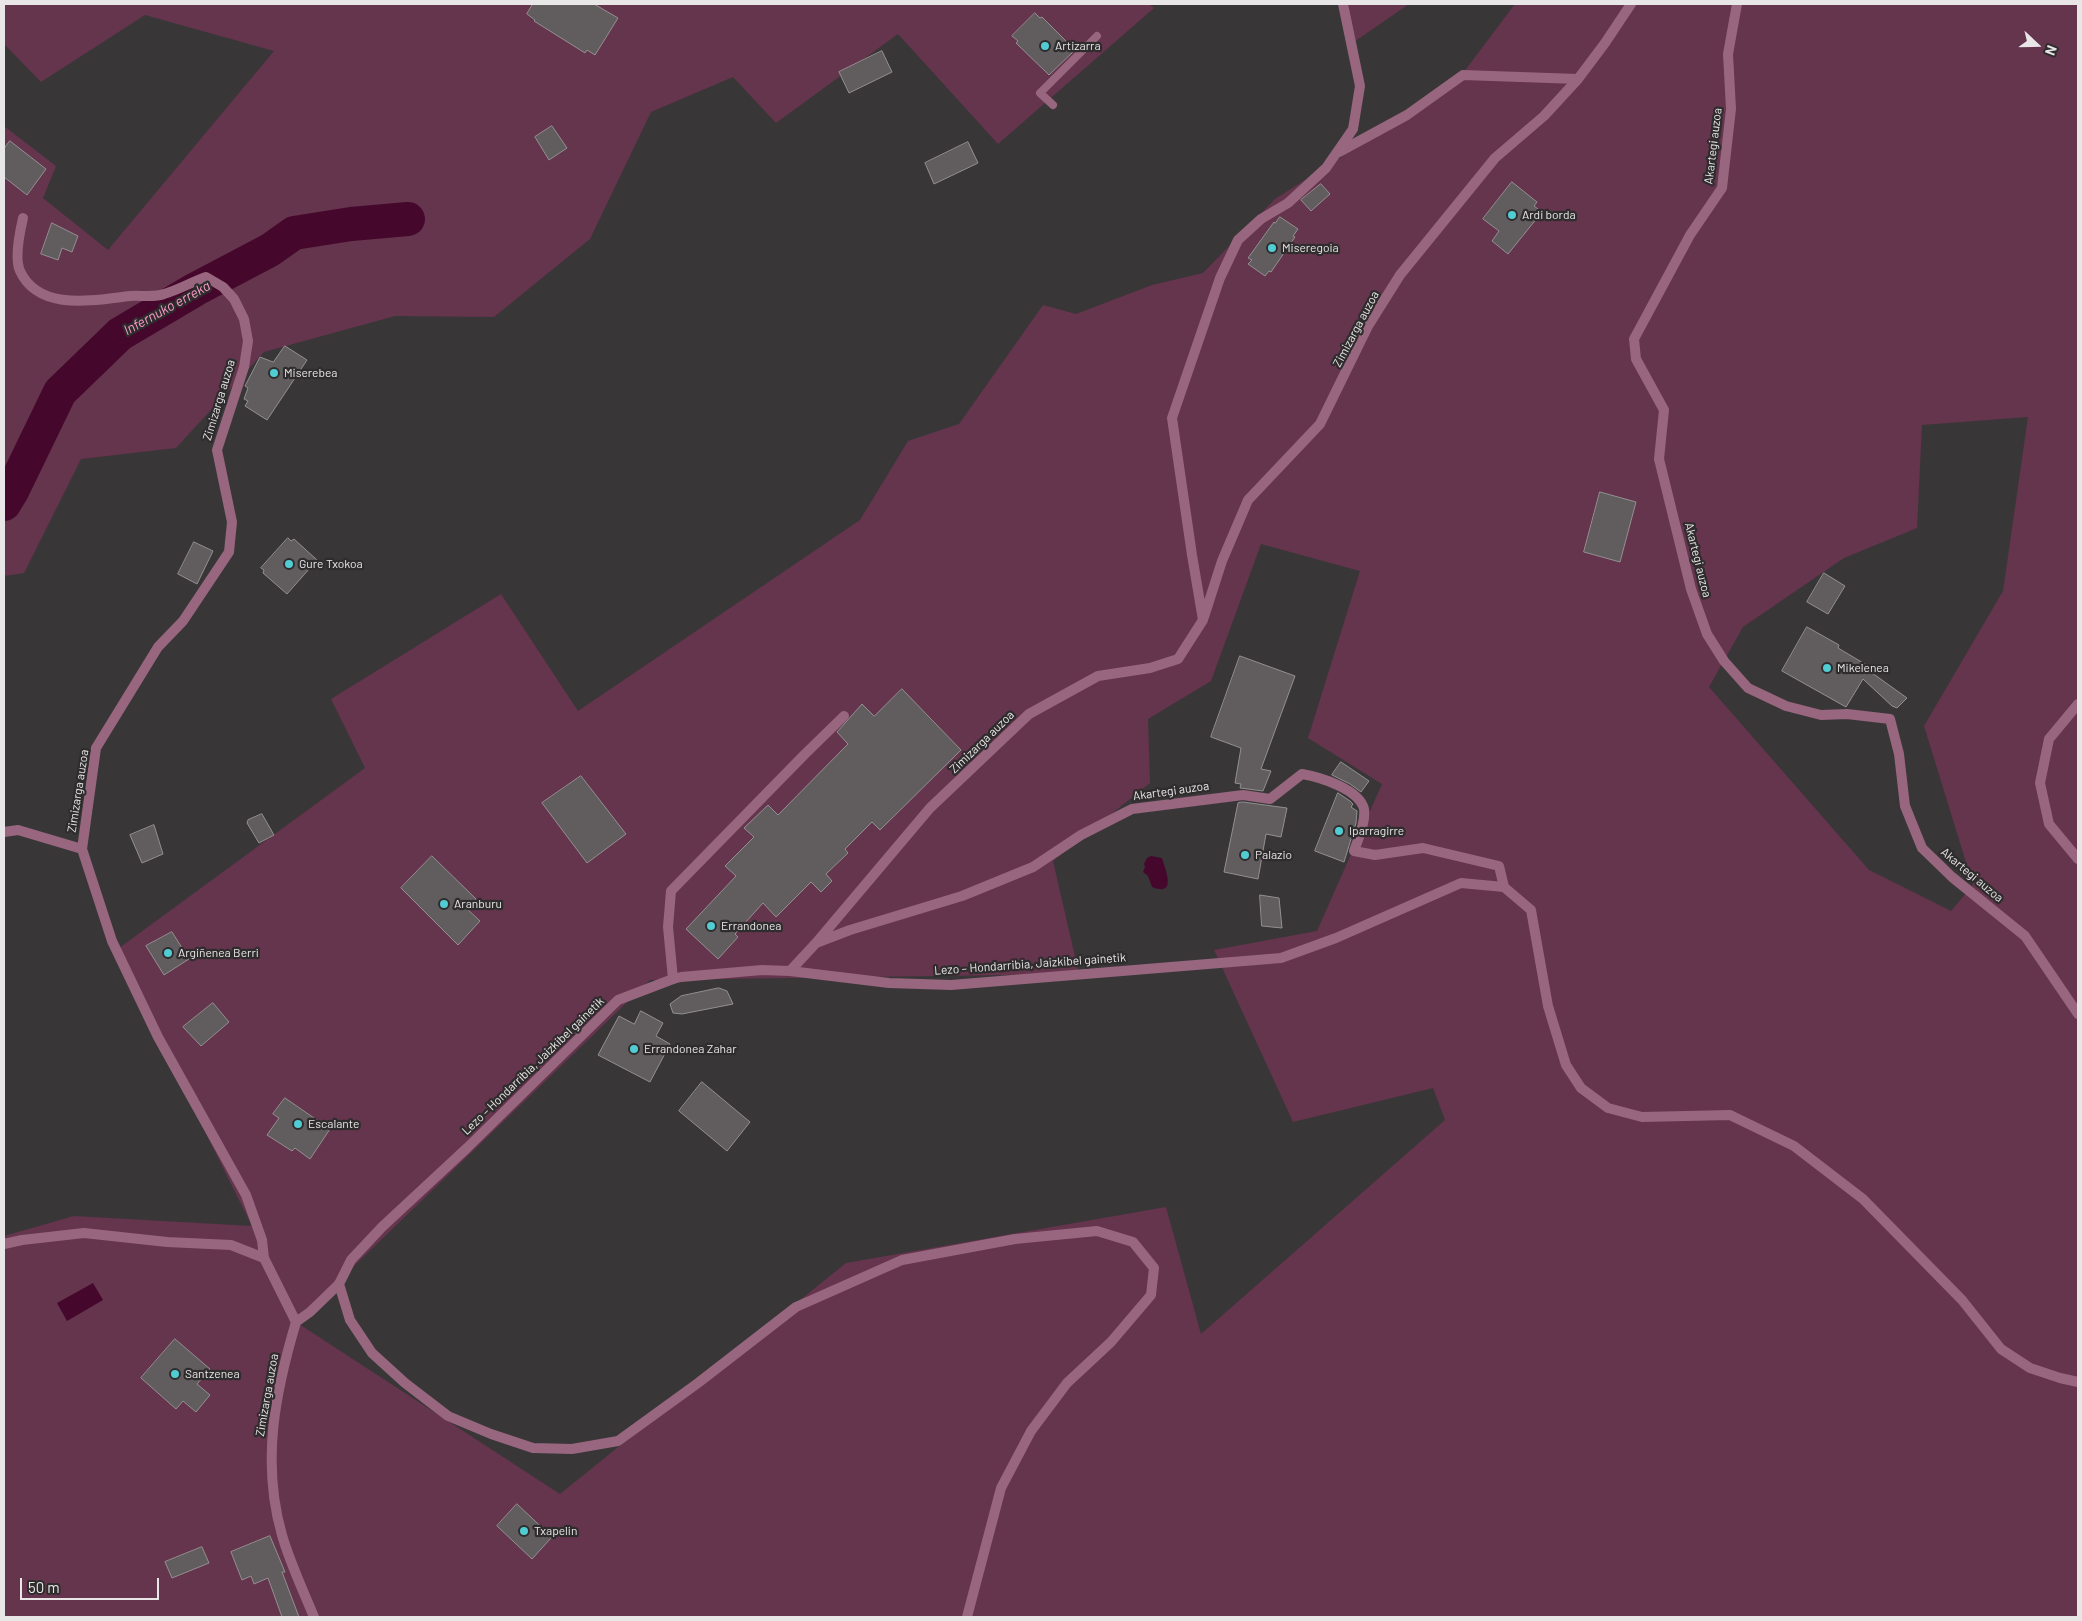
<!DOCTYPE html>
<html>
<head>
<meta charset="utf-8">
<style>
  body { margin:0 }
  #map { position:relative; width:2082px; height:1621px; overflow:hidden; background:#393638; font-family:Barlow,sans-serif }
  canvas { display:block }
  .frame { position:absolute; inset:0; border:5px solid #e8e6e7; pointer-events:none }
  .north { position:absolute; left:2012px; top:20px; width:50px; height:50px; -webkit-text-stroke:4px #2f2c2d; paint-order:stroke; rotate:111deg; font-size:14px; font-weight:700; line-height:20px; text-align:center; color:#e8e6e7 }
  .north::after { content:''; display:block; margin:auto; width:18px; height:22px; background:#e8e6e7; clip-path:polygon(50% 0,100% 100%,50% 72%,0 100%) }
  .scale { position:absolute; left:20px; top:1578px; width:139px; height:22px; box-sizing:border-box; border:2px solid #e8e6e7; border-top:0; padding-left:6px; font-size:15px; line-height:18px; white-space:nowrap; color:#e8e6e7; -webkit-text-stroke:4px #2f2c2d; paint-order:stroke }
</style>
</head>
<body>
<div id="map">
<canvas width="2082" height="1621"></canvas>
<div class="frame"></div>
<div class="north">N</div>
<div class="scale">50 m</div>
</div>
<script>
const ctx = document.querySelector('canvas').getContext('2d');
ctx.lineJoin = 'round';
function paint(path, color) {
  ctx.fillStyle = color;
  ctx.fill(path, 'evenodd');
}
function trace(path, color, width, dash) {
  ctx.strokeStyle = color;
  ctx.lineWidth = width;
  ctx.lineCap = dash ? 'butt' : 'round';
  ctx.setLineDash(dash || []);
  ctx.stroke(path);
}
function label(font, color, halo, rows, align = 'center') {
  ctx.font = font + ' Barlow,sans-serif';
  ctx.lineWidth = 4.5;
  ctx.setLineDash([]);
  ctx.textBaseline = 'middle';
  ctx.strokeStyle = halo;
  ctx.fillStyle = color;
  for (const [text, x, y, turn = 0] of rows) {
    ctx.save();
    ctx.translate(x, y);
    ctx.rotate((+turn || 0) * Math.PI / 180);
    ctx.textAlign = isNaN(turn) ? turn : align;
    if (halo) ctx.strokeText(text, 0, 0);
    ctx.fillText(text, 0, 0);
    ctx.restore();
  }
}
paint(new Path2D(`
  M 4,4 L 1149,4 L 1154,8 L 998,144 L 898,34 L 776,123 L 733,77 L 651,112 L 590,239 L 494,317 L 395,316 L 264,352 L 176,448 L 81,459 L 24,573 L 4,576 L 4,126 L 56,166 L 43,198 L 108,250 L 274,51 L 145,15 L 41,82 L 4,44 Z
  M 1347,4 L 1409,4 L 1351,44 Z
  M 1515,4 L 2078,4 L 2078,1617 L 4,1617 L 4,1236 L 74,1216 L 252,1226 L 115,951 L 365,768 L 331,699 L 501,594 L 578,711 L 860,520 L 908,441 L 959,424 L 1043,305 L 1076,314 L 1152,285 L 1203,273 L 1275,199 L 1454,85 ZM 2028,417 L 2003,591 L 1924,726 L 1973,885 L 1951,911 L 1869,870 L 1709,687 L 1743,627 L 1844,558 L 1917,528 L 1922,425 ZM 1261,544 L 1360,571 L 1308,738 L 1382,784 L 1317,931 L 1214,950 L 1293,1122 L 1433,1088 L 1445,1120 L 1201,1334 L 1166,1207 L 846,1263 L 560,1494 L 296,1322 L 650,980 L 1079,974 L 1053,861 L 1150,783 L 1148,719 L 1211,681 Z`), '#65344d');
paint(new Path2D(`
  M 1151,856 L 1162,858 C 1166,871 1177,897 1152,887 L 1148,876 L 1143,872 L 1145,867 L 1144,864 L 1147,858 Z
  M 93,1283 L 103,1300 L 67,1321 L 57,1303 Z`), '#45082c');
trace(new Path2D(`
  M 4,504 L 12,491 L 60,392 L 120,334 L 196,289 L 270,250 L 294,233 L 351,224 L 408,219`), '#45082c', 34);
const building = new Path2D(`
  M 533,4 L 594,4 L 618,18 L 595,55 L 587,50 L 585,53 L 534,21 L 535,20 L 527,14 Z
  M 1035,13 L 1040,18 L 1042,17 L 1075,50 L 1049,75 L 1016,43 L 1018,41 L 1012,36 Z
  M 882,51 L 892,72 L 849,93 L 839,72 Z
  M 552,126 L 567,148 L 549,160 L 535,137 Z
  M 10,141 L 46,169 L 27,195 L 4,177 L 4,149 Z
  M 968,142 L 978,163 L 934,184 L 925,163 Z
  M 1512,182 L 1537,202 L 1534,206 L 1542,212 L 1508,254 L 1492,241 L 1499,231 L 1483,219 Z
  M 1321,184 L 1330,194 L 1311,211 L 1301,200 Z
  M 1280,217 L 1298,229 L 1293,236 L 1295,237 L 1271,272 L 1269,271 L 1265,276 L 1248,264 L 1252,260 L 1248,258 L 1274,222 L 1275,223 Z
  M 52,223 L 78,236 L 72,252 L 62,248 L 58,260 L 41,254 Z
  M 285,346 L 307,360 L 267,420 L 245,406 L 248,401 L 244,399 L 248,388 L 245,386 L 260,357 L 273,362 Z
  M 1600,492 L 1636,502 L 1620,562 L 1584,552 Z
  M 288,538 L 291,541 L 294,539 L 317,560 L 287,594 L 263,573 L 264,570 L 261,568 Z
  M 194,542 L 213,551 L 197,584 L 178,574 Z
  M 1824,573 L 1845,586 L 1828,614 L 1807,602 Z
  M 1807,627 L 1839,645 L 1838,648 L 1870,667 L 1868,670 L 1907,698 L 1897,708 L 1892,706 L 1863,679 L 1846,707 L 1782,671 Z
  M 1240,656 L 1295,676 L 1261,769 L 1271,771 L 1263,791 L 1240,788 L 1241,784 L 1235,783 L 1241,748 L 1211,737 Z
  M 902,689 L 961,750 L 880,830 L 872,822 L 845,849 L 848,853 L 826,874 L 832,881 L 821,892 L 811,882 L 776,917 L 763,903 L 735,934 L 738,937 L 718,959 L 686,929 L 736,876 L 725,866 L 754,837 L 744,828 L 768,805 L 778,815 L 848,744 L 837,732 L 862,704 L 874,716 Z
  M 1341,762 L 1369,781 L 1361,792 L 1350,784 L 1332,775 Z
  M 581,776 L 626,834 L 587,863 L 542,803 Z
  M 1338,793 L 1350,801 L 1353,804 L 1351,807 L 1357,811 L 1356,823 L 1344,862 L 1315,851 Z
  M 1243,802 L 1287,808 L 1281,837 L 1266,834 L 1258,879 L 1224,872 L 1238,803 Z
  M 262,814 L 274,835 L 259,843 L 247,823 L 248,820 Z
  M 154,825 L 163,854 L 142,863 L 130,835 Z
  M 432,856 L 476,899 L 466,908 L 480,921 L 458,945 L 401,888 Z
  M 1260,895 L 1279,898 L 1282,928 L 1262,926 Z
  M 172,932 L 189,959 L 164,975 L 146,946 Z
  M 719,988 L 727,991 L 733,1004 L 682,1014 L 673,1013 L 670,1004 L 681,996 Z
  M 213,1003 L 229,1022 L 201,1046 L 183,1027 Z
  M 641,1011 L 663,1023 L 656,1036 L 670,1044 L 650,1082 L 598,1055 L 619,1016 L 634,1024 Z
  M 702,1082 L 750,1122 L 727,1151 L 679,1111 Z
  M 285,1098 L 330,1129 L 310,1159 L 295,1148 L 292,1151 L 267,1135 L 279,1118 L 273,1114 Z
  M 175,1339 L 210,1369 L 197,1384 L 210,1395 L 196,1412 L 183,1401 L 176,1409 L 141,1378 Z
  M 517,1504 L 552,1537 L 532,1559 L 497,1526 Z
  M 270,1536 L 285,1572 L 282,1572 L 299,1617 L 282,1617 L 268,1578 L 254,1584 L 251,1576 L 242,1580 L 231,1552 Z
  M 202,1547 L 209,1563 L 172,1578 L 165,1562 Z`);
paint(building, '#615d5f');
trace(building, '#939091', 1);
trace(new Path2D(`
  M 1053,105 L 1040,93 L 1097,36`), '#98667e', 8);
trace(new Path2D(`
  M 1737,4 L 1728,54 L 1731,109 L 1722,188 L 1690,235 L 1634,339 L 1636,359 L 1664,410 L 1659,459 L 1691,589 L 1707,634 L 1724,661 L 1748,688 L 1786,706 L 1821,715 L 1847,714 L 1890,719 L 1899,754 L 1905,806 L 1922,848 L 1952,877 L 2025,936 L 2078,1014
  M 1339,152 L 1407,115 L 1463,75 L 1578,79
  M 23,218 C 20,231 14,258 20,271 C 39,312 94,300 130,296 C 141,295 154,298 164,294 C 178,290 192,282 206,277 L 223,287 L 234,299 L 244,319 L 248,341 L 244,367 L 217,450 L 232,522 L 229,552 L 183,621 L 158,647 L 96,748 L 82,849
  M 1204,617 L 1222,561 L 1248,500 L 1320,424 L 1368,326 L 1400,275 L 1495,158 L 1544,116 L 1578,79 L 1605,43 L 1631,4
  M 4,832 L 18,830 L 82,849 L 112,941 L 158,1037 L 246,1195 L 262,1240 L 264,1258 L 296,1322 L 310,1312 L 339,1284
  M 816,943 L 930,808 L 1029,714 L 1098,676 L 1150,668 L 1178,659 L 1203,620 L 1192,555 L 1172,418 L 1220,278 L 1238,240 L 1261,219 L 1288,203 L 1326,168 L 1353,129 L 1360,86 L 1343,4
  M 790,971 L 816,943 L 850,930 L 962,896 L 1033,867 L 1081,835 L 1132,809 L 1243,795 L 1270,799 L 1302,774 C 1320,777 1359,789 1364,809 C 1366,822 1358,839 1354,851 L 1375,855 L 1423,848 L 1499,866 L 1504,887
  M 673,979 L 668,927 L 671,891 L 804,755 L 844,716
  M 4,1244 L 22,1240 L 84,1233 L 167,1242 L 231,1245 L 264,1258
  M 296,1322 C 275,1393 261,1462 282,1535 C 290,1563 303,1590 314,1617`), '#98667e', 10);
trace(new Path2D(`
  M 2078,704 L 2049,739 L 2040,783 L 2049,824 L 2078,859
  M 967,1617 L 1001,1488 L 1031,1431 L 1067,1383 L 1111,1342 L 1151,1295 L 1154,1268 L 1133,1242 L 1097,1231 L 1015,1239 L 902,1260 L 796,1307 L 698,1383 L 618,1441 L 572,1449 L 533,1448 L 491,1434 L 448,1416 L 405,1383 L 372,1353 L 350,1320 L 339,1284 L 351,1260 L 382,1227 L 467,1148 L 618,1000 L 673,979 L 681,977 L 762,970 L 790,971 L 889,983 L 951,985 L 1281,958 L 1336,938 L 1461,883 L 1504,887 L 1531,910 L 1548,1006 L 1566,1065 L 1581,1088 L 1608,1108 L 1642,1117 L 1730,1115 L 1794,1146 L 1863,1199 L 1962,1300 L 2001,1349 L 2030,1368 L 2060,1378 L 2078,1382`), '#98667e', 10);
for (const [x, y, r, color] of [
  [1045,46,5,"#51ccd2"],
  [1512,215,5,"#51ccd2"],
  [1272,248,5,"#51ccd2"],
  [274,373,5,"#51ccd2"],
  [289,564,5,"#51ccd2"],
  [1827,668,5,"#51ccd2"],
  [1339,831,5,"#51ccd2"],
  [1245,855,5,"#51ccd2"],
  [444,904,5,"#51ccd2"],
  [711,926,5,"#51ccd2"],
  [168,953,5,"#51ccd2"],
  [634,1049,5,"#51ccd2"],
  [298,1124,5,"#51ccd2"],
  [175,1374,5,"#51ccd2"],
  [524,1531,5,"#51ccd2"]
]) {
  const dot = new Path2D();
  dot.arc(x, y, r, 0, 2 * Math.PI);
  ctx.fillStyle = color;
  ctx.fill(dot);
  trace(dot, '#2f2c2d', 2);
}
label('12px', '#e8e6e7', '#2f2c2d', [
  ["Artizarra",1055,46],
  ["Ardi borda",1522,215],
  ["Miseregoia",1282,248],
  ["Miserebea",284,373],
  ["Gure Txokoa",299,564],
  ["Mikelenea",1837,668],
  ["Iparragirre",1349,831],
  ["Palazio",1255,855],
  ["Aranburu",454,904],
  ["Errandonea",721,926],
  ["Argiñenea Berri",178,953],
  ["Errandonea Zahar",644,1049],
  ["Escalante",308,1124],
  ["Santzenea",185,1374],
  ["Txapelin",534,1531]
], 'left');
label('12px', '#e8e6e7', '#2f2c2d', [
  ["Akartegi auzoa",1713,146,-83],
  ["Zimizarga auzoa",1356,329,-62],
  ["Zimizarga auzoa",219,400,-73],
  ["Akartegi auzoa",1698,560,76],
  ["Zimizarga auzoa",982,742,-44],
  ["Zimizarga auzoa",78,791,-81],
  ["Akartegi auzoa",1171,791,-8],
  ["Akartegi auzoa",1972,875,40],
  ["Lezo – Hondarribia, Jaizkibel gainetik",1030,964,-4],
  ["Lezo – Hondarribia, Jaizkibel gainetik",533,1066,-44],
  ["Zimizarga auzoa",267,1395,-80]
]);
label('italic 14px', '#fc9bca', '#2f2c2d', [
  ["Infernuko erreka",167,308,-29]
]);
</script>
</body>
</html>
